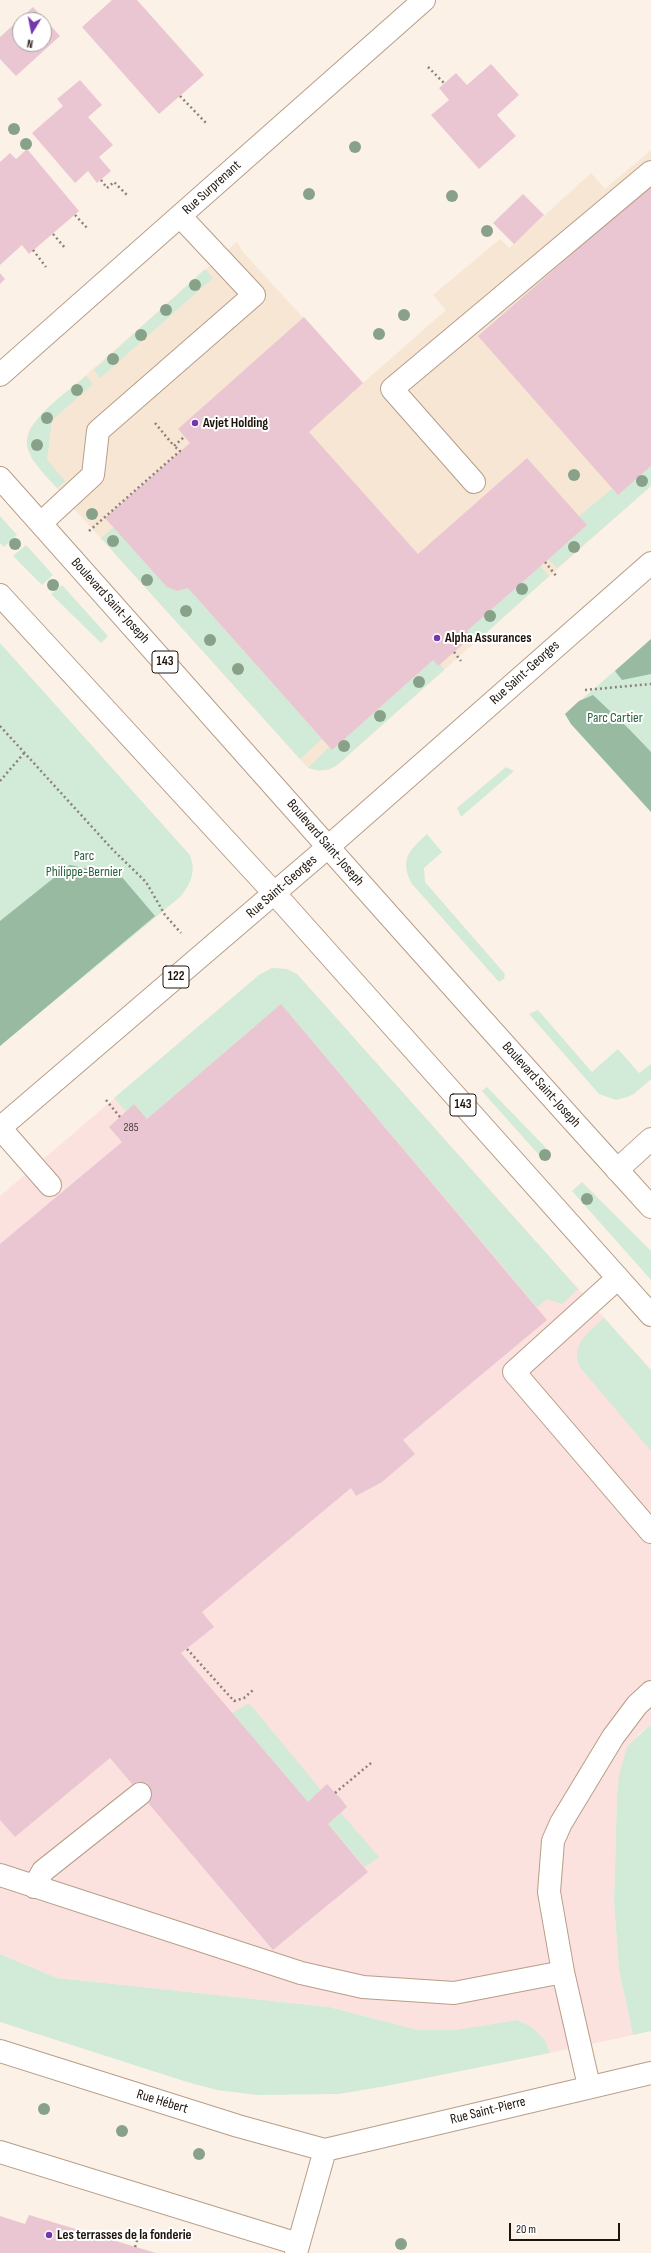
<!DOCTYPE html>
<html>
<head>
<meta charset="utf-8">
<style>
  body { margin:0 }
  #map { position:relative; width:651px; height:2253px; overflow:hidden; background:#fcf1e7; font-family:"Sofia Sans Condensed",sans-serif }
  canvas { display:block }
  .north { position:absolute; left:12px; top:12px; width:40px; height:40px; box-sizing:border-box; background:#fff; border:1px solid #a5a19e; border-radius:50%; rotate:190deg; font-size:11px; font-weight:700; line-height:16px; text-align:center; color:#1e140c }
  .north::after { content:''; display:block; margin:auto; width:14px; height:18px; background:#7437ac; clip-path:polygon(50% 0,100% 100%,50% 72%,0 100%) }
  .scale { position:absolute; left:509px; top:2223px; width:111px; height:18px; box-sizing:border-box; border:2px solid #1e140c; border-top:0; padding-left:5px; font-size:12px; line-height:14px; white-space:nowrap; color:#1e140c; -webkit-text-stroke:3px #fff; paint-order:stroke }
</style>
</head>
<body>
<div id="map">
<canvas width="651" height="2253"></canvas>
<div class="north">N</div>
<div class="scale">20 m</div>
</div>
<script>
const ctx = document.querySelector('canvas').getContext('2d');
ctx.lineJoin = 'round';
function paint(path, color) {
  ctx.fillStyle = color;
  ctx.fill(path, 'evenodd');
}
function trace(path, color, width, dash) {
  ctx.strokeStyle = color;
  ctx.lineWidth = width;
  ctx.lineCap = dash ? 'butt' : 'round';
  ctx.setLineDash(dash || []);
  ctx.stroke(path);
}
function label(font, color, halo, rows, align = 'center') {
  ctx.font = font + ' "Sofia Sans Condensed",sans-serif';
  ctx.lineWidth = 4;
  ctx.setLineDash([]);
  ctx.textBaseline = 'middle';
  ctx.strokeStyle = halo;
  ctx.fillStyle = color;
  for (const [text, x, y, turn = 0] of rows) {
    ctx.save();
    ctx.translate(x, y);
    ctx.rotate((+turn || 0) * Math.PI / 180);
    ctx.textAlign = isNaN(turn) ? turn : align;
    if (halo) ctx.strokeText(text, 0, 0);
    ctx.fillText(text, 0, 0);
    ctx.restore();
  }
}
paint(new Path2D(`
  M 651,150 L 651,486 L 336,766 L 328,770 L 319,771 L 308,768 L 76,511 L 32,459 L 27,448 L 29,430 L 45,411 L 237,242 L 243,252 L 363,383 L 446,310 L 433,295 L 500,239 L 509,248 L 591,173 L 605,189 Z`), '#f7e6d4');
paint(new Path2D(`
  M 272,968 L 287,969 L 297,974 L 651,1370 L 651,1724 L 638,1735 L 617,1796 L 614,1902 L 619,1970 L 633,2035 L 550,2053 L 545,2040 L 532,2027 L 517,2020 L 455,2030 L 418,2030 L 329,2007 L 57,1978 L 0,1954 L 0,1196 L 259,975 Z`), '#fce2de');
paint(new Path2D(`
  M 205,269 L 213,278 L 100,378 L 94,370 Z
  M 86,376 L 93,384 L 52,420 L 47,460 L 65,481 L 57,488 C 47,477 33,464 28,449 C 19,423 69,391 86,376 Z
  M 651,466 L 651,486 L 557,568 L 548,559 L 587,525 L 579,516 L 612,489 L 618,495 Z
  M 0,516 L 17,535 L 4,547 L 0,543 Z
  M 114,527 L 167,587 L 177,591 L 188,588 L 322,739 L 300,759 L 101,538 Z
  M 26,545 L 53,575 L 42,585 L 13,556 Z
  M 540,566 L 549,576 L 474,644 L 469,639 L 471,636 L 467,631 Z
  M 62,585 L 108,636 L 101,643 L 51,594 Z
  M 651,639 L 651,812 L 571,724 L 565,714 Z
  M 0,643 L 189,854 C 197,869 191,885 180,897 L 0,1046 Z
  M 433,660 L 438,666 L 440,664 L 444,670 L 336,766 C 326,771 319,771 308,768 L 329,747 L 332,750 Z
  M 506,767 L 514,771 L 461,817 L 457,808 Z
  M 427,834 L 442,852 L 424,868 L 425,882 L 505,974 L 504,979 L 499,982 L 412,884 C 399,859 409,851 427,834 Z
  M 272,968 L 287,969 L 297,974 L 578,1289 L 562,1304 L 547,1299 L 537,1307 L 281,1004 L 147,1119 L 134,1104 L 126,1111 L 114,1098 L 259,975 Z
  M 538,1010 L 592,1072 L 618,1049 L 639,1073 L 651,1064 L 651,1079 L 634,1094 L 627,1097 L 616,1100 L 599,1094 L 529,1014 Z
  M 487,1087 L 546,1148 L 539,1155 L 482,1091 Z
  M 582,1182 L 651,1251 L 651,1280 L 572,1191 Z
  M 604,1318 L 651,1370 L 651,1451 L 579,1366 C 572,1342 588,1333 604,1318 Z
  M 249,1703 L 321,1790 L 308,1802 L 232,1713 Z
  M 651,1724 L 651,2031 L 633,2035 L 619,1970 L 614,1902 L 617,1796 L 619,1775 L 627,1747 Z
  M 341,1813 L 379,1857 L 365,1867 L 328,1824 Z
  M 0,1954 L 57,1978 L 329,2007 L 418,2030 L 455,2030 L 517,2020 L 532,2027 L 545,2040 L 550,2053 L 386,2086 L 339,2094 L 257,2095 L 217,2090 L 187,2082 L 0,2022 Z`), '#d2ead8');
paint(new Path2D(`
  M 651,639 L 651,674 L 622,680 L 615,671 Z
  M 593,695 L 630,730 L 651,752 L 651,812 L 571,724 L 565,714 L 579,701 Z
  M 70,865 L 121,876 L 155,916 L 0,1046 L 0,921 Z`), '#97baa0');
paint(new Path2D(`
  M 112,0 L 137,0 L 204,75 L 159,114 L 82,27 Z
  M 33,7 L 60,36 L 16,76 L 0,59 L 0,37 ZM 20,20 L 44,20 L 44,44 L 20,44 Z
  M 491,64 L 519,95 L 497,115 L 516,136 L 479,169 L 431,115 L 449,100 L 439,88 L 456,73 L 467,85 Z
  M 80,80 L 102,105 L 88,117 L 113,145 L 99,157 L 111,171 L 97,183 L 88,171 L 75,183 L 32,133 L 63,106 L 57,99 Z
  M 27,149 L 79,211 L 29,254 L 22,245 L 0,265 L 0,162 L 10,153 L 16,159 Z
  M 651,185 L 651,466 L 618,495 L 478,336 Z
  M 523,194 L 544,215 L 514,244 L 493,223 Z
  M 0,273 L 5,279 L 0,284 Z
  M 304,317 L 363,383 L 309,432 L 418,554 L 527,458 L 587,525 L 467,631 L 471,636 L 469,639 L 438,666 L 433,660 L 332,750 L 188,588 L 177,591 L 167,587 L 105,518 L 190,443 L 178,429 Z
  M 281,1004 L 547,1320 L 403,1440 L 415,1454 L 382,1482 L 356,1496 L 351,1488 L 202,1612 L 214,1627 L 181,1653 L 308,1802 L 327,1784 L 342,1800 L 347,1807 L 328,1824 L 368,1872 L 273,1950 L 110,1758 L 15,1837 L 0,1820 L 0,1244 L 122,1142 L 109,1127 L 134,1104 L 147,1119 Z
  M 29,2215 L 156,2253 L 0,2253 L 0,2216 L 25,2224 Z`), '#eac6d3');
const minor = new Path2D(`
  M 0,375 L 424,0
  M 474,482 L 392,389 L 651,172
  M 41,523 L 93,475 L 98,431 L 254,295 L 180,216
  M 328,847 L 651,563
  M 0,1128 L 50,1185
  M 617,1170 L 651,1139
  M 618,1278 L 514,1372 L 651,1532
  M 0,1875 L 301,1973 L 363,1987 L 454,1993 L 563,1972
  M 34,1887 L 43,1871 L 140,1794
  M 0,2051 L 238,2126 L 325,2150 L 651,2073
  M 589,2086 L 563,1972 L 549,1892 L 553,1841 L 561,1823 L 613,1737 L 637,1705 L 651,1692
  M 0,2152 L 298,2244
  M 296,2253 L 325,2150`);
const major = new Path2D(`
  M 0,478 C 217,721 432,966 651,1207
  M 0,595 L 275,894 L 651,1315
  M 0,1128 L 328,847`);
trace(minor, '#b79e87', 24);
trace(major, '#b79e87', 24);
trace(new Path2D(`
  M 428,67 L 444,83
  M 180,96 L 207,124
  M 101,180 L 107,188 L 114,182 L 127,195
  M 75,215 L 88,229
  M 53,234 L 66,249
  M 33,250 L 46,267
  M 155,423 L 174,446 L 184,437
  M 89,531 L 180,451 L 174,446
  M 545,562 L 557,577
  M 454,652 L 461,661
  M 585,690 L 651,684
  M 0,726 L 113,850 L 146,882 L 165,915 L 181,933
  M 0,781 L 25,752
  M 106,1100 L 120,1117
  M 187,1649 L 234,1701 L 244,1698 L 253,1690
  M 335,1793 L 371,1763
  M 135,2247 L 141,2228`), '#8c8178', 2.5, [2, 3]);
trace(minor, '#fff', 22);
trace(major, '#fff', 22);
ctx.fillStyle = '#88a28a';
for (const [x, y] of [
  [14,129],
  [26,144],
  [355,147],
  [309,194],
  [452,196],
  [487,231],
  [195,285],
  [166,310],
  [404,315],
  [379,334],
  [141,335],
  [113,359],
  [77,390],
  [47,418],
  [37,445],
  [574,475],
  [642,481],
  [92,514],
  [113,541],
  [15,544],
  [574,547],
  [147,580],
  [53,585],
  [522,589],
  [186,611],
  [490,616],
  [210,640],
  [238,669],
  [419,682],
  [380,716],
  [344,746],
  [545,1155],
  [587,1199],
  [44,2109],
  [122,2131],
  [199,2154],
  [401,2244]
]) {
  ctx.beginPath();
  ctx.arc(x, y, 6, 0, 2 * Math.PI);
  ctx.fill();
}
for (const [x, y, r, color] of [
  [195,423,4,"#7437ac"],
  [437,638,4,"#7437ac"],
  [49,2235,4,"#7437ac"]
]) {
  const dot = new Path2D();
  dot.arc(x, y, r, 0, 2 * Math.PI);
  ctx.fillStyle = color;
  ctx.fill(dot);
  trace(dot, '#fff', 1.5);
}
label('12px', '#51403e', null, [
  ["285",131,1128]
]);
for (const [x, y, w] of [
  [165,662,26],
  [176,977,26],
  [463,1105,26]
]) {
  const box = new Path2D();
  box.roundRect(x - w / 2, y - 11, w, 22, 3);
  ctx.fillStyle = '#fff';
  ctx.fill(box);
  trace(box, '#1e140c', 1);
}
label('bold 13px', '#1e140c', null, [
  ["143",165,662],
  ["122",176,977],
  ["143",463,1105]
]);
label('14px', '#1e140c', '#fff', [
  ["Rue Surprenant",212,188,-42],
  ["Boulevard Saint-Joseph",110,601,48],
  ["Rue Saint-Georges",525,673,-42],
  ["Boulevard Saint-Joseph",325,843,49],
  ["Rue Saint-Georges",282,887,-41],
  ["Boulevard Saint-Joseph",541,1085,48],
  ["Rue Hébert",162,2102,17],
  ["Rue Saint-Pierre",488,2111,-14]
]);
label('bold 14px', '#1e140c', '#fff', [
  ["Avjet Holding",203,423],
  ["Alpha Assurances",445,638],
  ["Les terrasses de la fonderie",57,2235]
], 'left');
label('14px', '#2a613d', '#fff', [
  ["Parc Cartier",615,718],
  ["Parc",84,856],
  ["Philippe-Bernier",84,872]
]);
</script>
</body>
</html>
